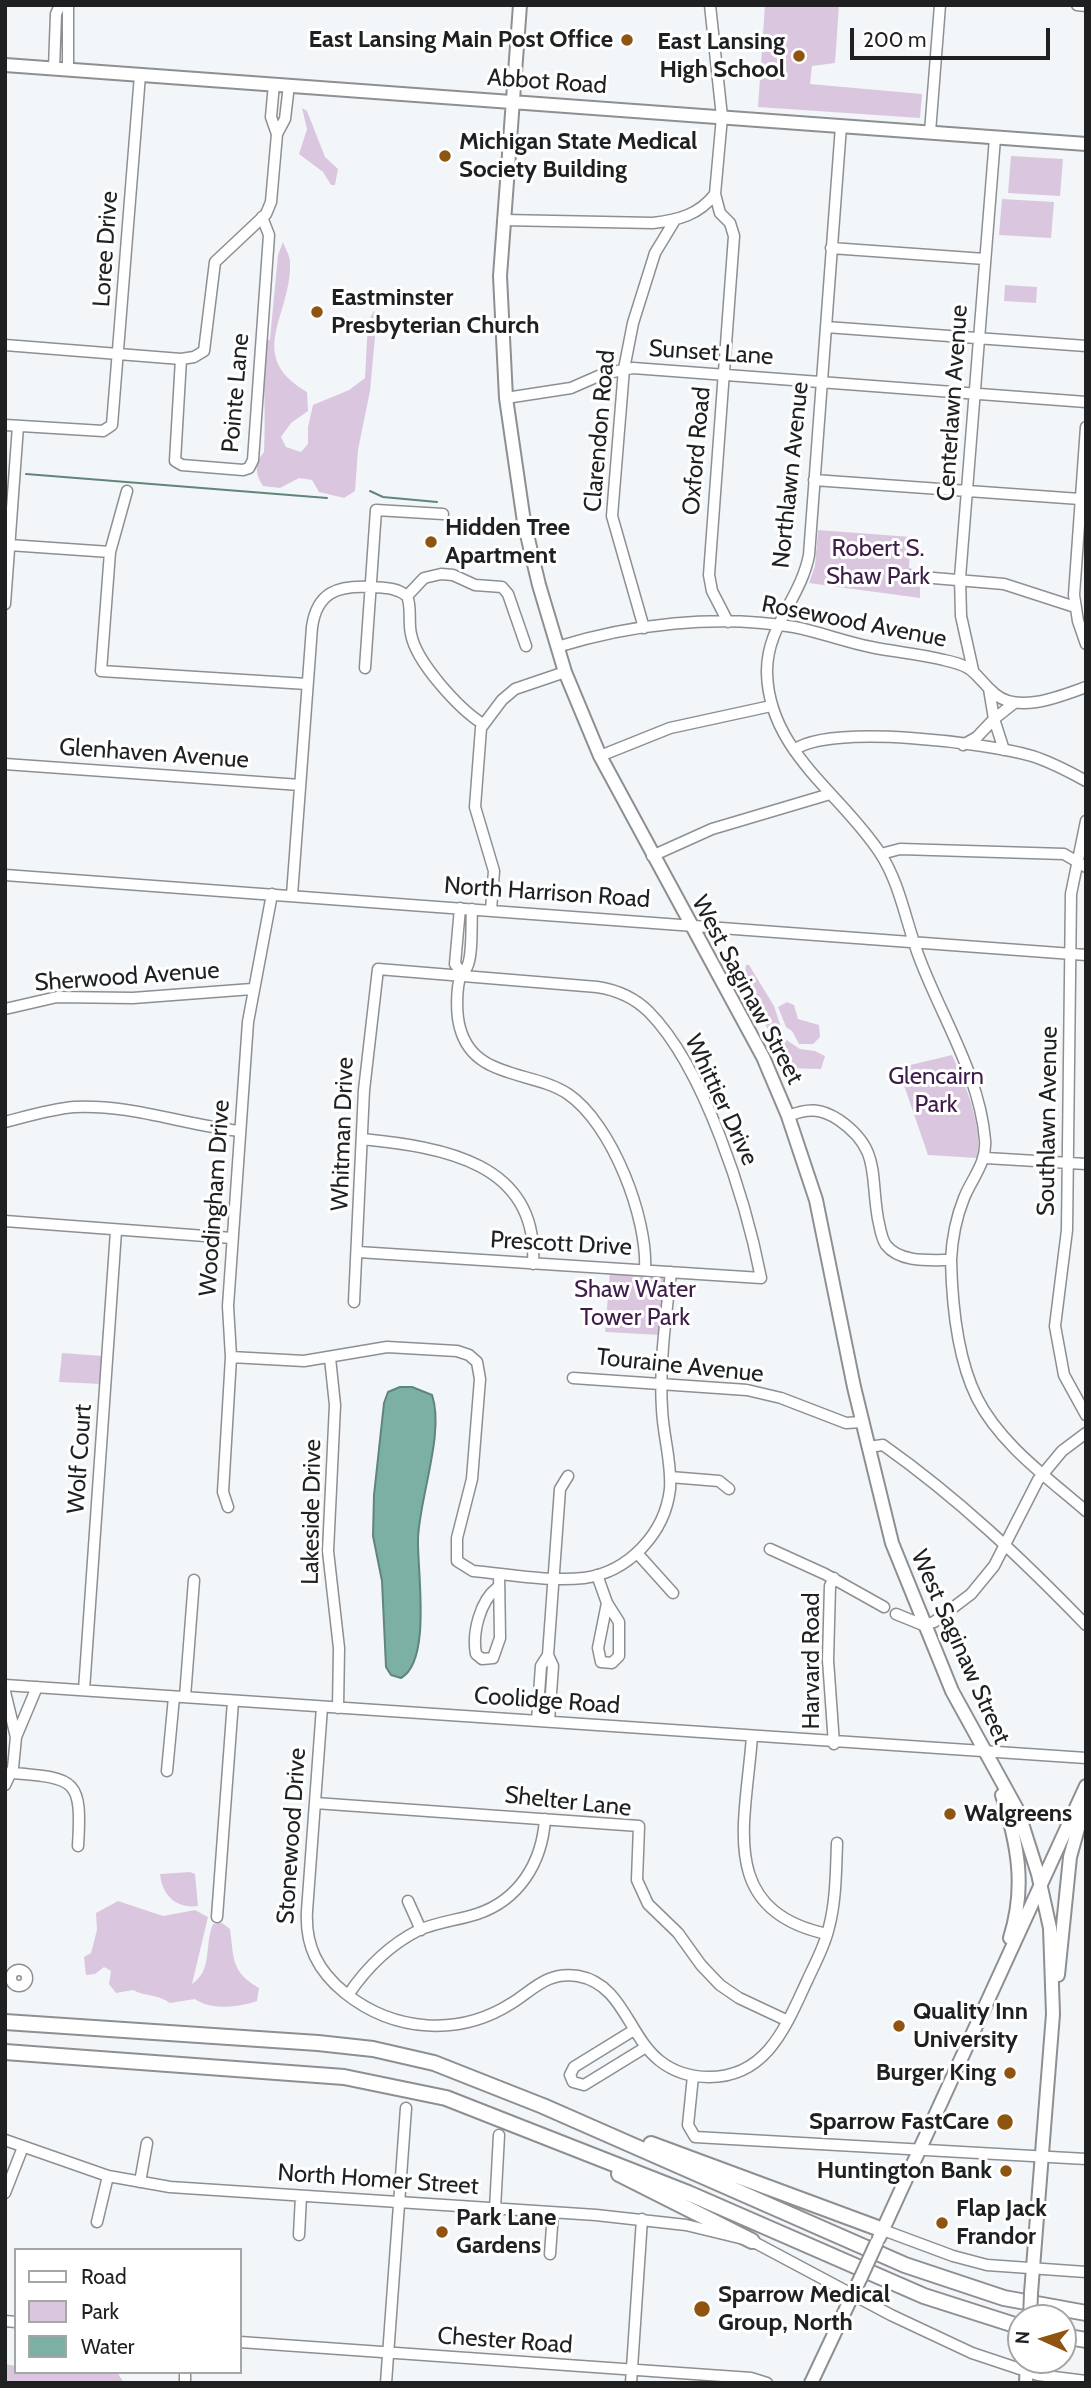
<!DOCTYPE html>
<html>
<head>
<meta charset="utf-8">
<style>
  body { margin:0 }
  #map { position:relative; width:1091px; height:2388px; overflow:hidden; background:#f3f6f8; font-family:Cabin,sans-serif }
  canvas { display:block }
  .frame { position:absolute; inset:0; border:7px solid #1f2021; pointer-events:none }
  .legend { position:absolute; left:14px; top:2248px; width:228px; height:126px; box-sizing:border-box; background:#fff; border:2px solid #a5a6a6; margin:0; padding:9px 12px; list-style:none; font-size:21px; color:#1f2021 }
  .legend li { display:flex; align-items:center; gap:14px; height:35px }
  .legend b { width:35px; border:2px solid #a5a6a6 }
  .north { position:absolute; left:1007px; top:2304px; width:70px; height:70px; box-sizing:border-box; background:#fff; border:2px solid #a5a6a6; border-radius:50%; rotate:274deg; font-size:19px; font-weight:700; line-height:28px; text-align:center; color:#1f2021 }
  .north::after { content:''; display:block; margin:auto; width:24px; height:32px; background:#8e5410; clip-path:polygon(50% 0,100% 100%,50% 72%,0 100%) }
  .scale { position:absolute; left:850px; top:28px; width:200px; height:32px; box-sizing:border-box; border:4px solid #1f2021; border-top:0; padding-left:9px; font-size:21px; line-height:24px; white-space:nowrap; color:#1f2021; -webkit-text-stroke:5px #fff; paint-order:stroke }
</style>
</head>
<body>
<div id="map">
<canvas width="1091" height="2388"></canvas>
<div class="frame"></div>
<ul class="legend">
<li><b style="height:9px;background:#fff"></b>Road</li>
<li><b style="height:19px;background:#dac7df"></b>Park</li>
<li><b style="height:19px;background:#7cb0a5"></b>Water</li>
</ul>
<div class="north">N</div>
<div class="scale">200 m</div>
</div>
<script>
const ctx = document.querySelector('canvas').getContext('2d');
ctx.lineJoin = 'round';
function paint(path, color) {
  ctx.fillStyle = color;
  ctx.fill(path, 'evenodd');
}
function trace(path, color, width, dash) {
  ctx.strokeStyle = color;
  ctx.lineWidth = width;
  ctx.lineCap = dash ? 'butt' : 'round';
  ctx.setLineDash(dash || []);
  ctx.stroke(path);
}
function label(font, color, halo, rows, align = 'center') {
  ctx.font = font + ' Cabin,sans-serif';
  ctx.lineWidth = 6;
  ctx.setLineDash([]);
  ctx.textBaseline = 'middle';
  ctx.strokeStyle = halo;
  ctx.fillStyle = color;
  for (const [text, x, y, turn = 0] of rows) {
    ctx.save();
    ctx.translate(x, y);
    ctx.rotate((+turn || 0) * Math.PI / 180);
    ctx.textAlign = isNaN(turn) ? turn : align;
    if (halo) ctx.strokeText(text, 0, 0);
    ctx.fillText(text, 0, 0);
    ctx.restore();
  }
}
paint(new Path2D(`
  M 765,5 L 839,5 L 835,63 L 812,66 L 810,84 L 922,94 L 920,118 L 758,107 Z
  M 302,108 L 307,111 L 325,157 L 338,169 L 335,185 L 331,185 L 323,172 L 299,154 L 307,129 Z
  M 1011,156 L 1063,159 L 1060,196 L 1008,193 Z
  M 1002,199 L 1054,202 L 1051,238 L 999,235 Z
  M 283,242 C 285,248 290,256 290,262 C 292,316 244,355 307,392 L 308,411 L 291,423 L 281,437 L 286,447 L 301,452 L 308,444 L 308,427 L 313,405 L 349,390 L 365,378 L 368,322 L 374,311 L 377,315 L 370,391 L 358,450 L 355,491 L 344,498 L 319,492 L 312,480 L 299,478 L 280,488 L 263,486 C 255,474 254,463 264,452 C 265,424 265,396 263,369 C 263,359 268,353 266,342 L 270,339 L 278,255 Z
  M 1005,285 L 1037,287 L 1036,303 L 1004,301 Z
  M 818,530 L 911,537 L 909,568 L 914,569 L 920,580 L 920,598 L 809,583 L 815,566 Z
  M 746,965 L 749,965 L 774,1006 L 785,1039 L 800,1049 L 815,1051 L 825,1056 L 821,1069 L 786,1068 L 744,979 Z
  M 787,1002 L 794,1005 L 798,1019 L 819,1025 L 820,1037 L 813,1044 L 799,1044 L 792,1031 L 786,1027 L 778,1007 Z
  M 952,1055 C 965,1084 983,1125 977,1158 L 928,1155 L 898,1068 Z
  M 610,1272 L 665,1277 L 661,1335 L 605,1332 Z
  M 62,1353 L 103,1356 L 101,1384 L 59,1382 Z
  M 190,1872 L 195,1874 L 198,1906 C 176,1909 162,1895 160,1874 Z
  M 118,1901 L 163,1916 L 195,1910 L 208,1917 L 192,1984 C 213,1970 204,1945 213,1924 L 222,1923 L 230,1929 C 234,1959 231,1972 259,1988 L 257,2001 C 240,2007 211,2011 195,1999 L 170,2003 C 158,1994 146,1997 133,1990 L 116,1993 L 109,1984 L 111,1971 L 104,1967 L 95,1974 L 86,1975 L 84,1957 L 91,1953 L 97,1930 L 96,1913 Z
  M 5,2364 L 16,2366 L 16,2372 L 117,2372 L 124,2383 L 5,2383 Z`), '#dac7df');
const water = new Path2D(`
  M 400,1387 L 412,1387 L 432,1395 C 445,1432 419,1499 418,1539 C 417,1569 432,1661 401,1678 L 391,1675 L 386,1667 L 382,1581 L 373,1536 L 374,1495 L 384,1403 L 388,1392 Z`);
paint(water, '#7cb0a5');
trace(water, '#60857d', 2);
trace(new Path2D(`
  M 26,474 L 327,498
  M 370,491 L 383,497 L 437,502`), '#60857d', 2);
const minor = new Path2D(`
  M 68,5 L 68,69
  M 710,5 L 722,117 L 715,194 L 720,213 L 730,223 L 734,236 L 709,575 L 712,591 L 728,622
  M 1077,5 L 1086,6
  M 54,68 L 56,14 L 60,5
  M 841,126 L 809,555 C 801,598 766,627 767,673 C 769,752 841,793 880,853 C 900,883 906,923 919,957 C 941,1016 980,1076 985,1140 C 987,1163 972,1178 964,1198 C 956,1218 952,1239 951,1260
  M 930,132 L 940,5
  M 277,134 L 285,119 L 289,85
  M 503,220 L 653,223 C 678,220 699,215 715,194
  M 831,248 L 985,259
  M 826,327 L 1086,346
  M 5,345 L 181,359 L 194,357 L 204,351 L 215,262 L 266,214 L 271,202 L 277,134 L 271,117 L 274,84
  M 181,359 L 175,461 L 182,465 L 243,470 L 249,468 L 253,460 L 269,235 L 262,217
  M 506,398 L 571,388 L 603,374 L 633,368 L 1086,402
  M 5,425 L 103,431 L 112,425 L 140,75
  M 1086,427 L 1074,595 L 1078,621 L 1086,644
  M 814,480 L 1080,499
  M 127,491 L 110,552 L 101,671 L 307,684
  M 9,545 L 110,552
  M 910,576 L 1004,584 L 1075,607
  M 407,596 L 424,578 L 441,574 L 453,575 L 475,585 L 502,587 L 508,594 L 526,646
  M 407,596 C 412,608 408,621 411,634 C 416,662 459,709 483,724
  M 5,604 L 18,426
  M 644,628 L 612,516 L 624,369 L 633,323 L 655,253 L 675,220
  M 557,647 C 631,624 717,614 794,627 C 820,632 845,642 871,647 C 895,652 920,654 944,660 C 978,667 973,675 995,694 C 1018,714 1061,696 1086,687
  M 365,668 L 376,510 L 443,514
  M 973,670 L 961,616 L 960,578 L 995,138
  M 963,745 L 977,737 L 994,719 L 989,689
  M 794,750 C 831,723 987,743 1032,756 C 1051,762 1068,771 1086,781
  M 1004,750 L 994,719 L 1013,704
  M 600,756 L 670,728 L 771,706
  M 5,764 L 300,785
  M 1086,821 L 1071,894 L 1067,1230 L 1055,1326 L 1064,1375 L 1086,1415
  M 881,854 L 900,849 L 1064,854 L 1086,867
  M 652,856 L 712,829 L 830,794
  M 5,875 L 1086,955
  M 292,895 L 312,627 C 317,592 338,585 371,587 C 384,588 396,587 407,596
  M 460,908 L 455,964 L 461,972
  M 472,909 C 471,922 473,956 467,967 C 463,976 464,966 461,974 C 456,988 456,1014 460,1028 C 474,1080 532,1070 568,1094 C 612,1124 648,1218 645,1270
  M 491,910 L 494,871 L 475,807 L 481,728 L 502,700 L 515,689 L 565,672
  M 5,1009 L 57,997 L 133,998 L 252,989
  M 788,1116 C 808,1108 821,1108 839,1120 C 881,1149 870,1175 878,1219 C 880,1227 881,1238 886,1245 C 900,1263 930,1260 951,1260 C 952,1304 957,1358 977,1398 C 1000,1444 1048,1478 1086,1511
  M 5,1122 C 28,1116 51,1109 74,1107 C 131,1104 184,1125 240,1131
  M 362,1139 C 442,1147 539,1162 533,1264
  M 986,1158 L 1086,1164
  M 5,1221 L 232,1238
  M 354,1302 L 364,1090 L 378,969 L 597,987 C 617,990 635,998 649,1012 C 705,1069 746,1201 761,1278 L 358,1252
  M 231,1357 L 304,1361 L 387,1347 L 457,1351 L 469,1355 L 477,1362 L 480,1379 L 472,1479 L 457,1538 L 457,1561 L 473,1571 C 508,1574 548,1582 584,1578 C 629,1572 665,1533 670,1489 C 672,1462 663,1436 662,1409 C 659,1365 666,1316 671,1272
  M 330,1358 L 335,1405 L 328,1551 L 339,1648 L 338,1708
  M 573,1378 L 747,1390 L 781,1398 L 846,1423 L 862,1422
  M 868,1447 L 883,1445 C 958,1498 1022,1559 1086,1625
  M 670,1477 L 719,1481 L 729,1489
  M 228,1507 L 223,1492 L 231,1357 L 228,1306 L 248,1022 L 272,894
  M 770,1549 L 825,1574 L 884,1607
  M 637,1553 L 673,1593
  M 597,1575 L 607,1603 L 619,1622 L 619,1656 L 612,1663 L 601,1662 L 598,1648 L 607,1603
  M 497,1588 C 480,1601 472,1633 476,1654 L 482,1659 L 493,1658 L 500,1638 L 499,1574
  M 896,1614 L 923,1625 L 934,1622 L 971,1594 L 994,1566 L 1038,1480 L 1062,1451 L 1086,1433
  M 548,1655 L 560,1489 L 568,1476
  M 5,1685 L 1086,1758
  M 84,1690 L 116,1231
  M 5,1692 L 16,1737 L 37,1687
  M 185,1697 L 194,1580
  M 322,1707 L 307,1911 C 305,1946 318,1971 345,1993 C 394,2032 459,2037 512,2003 C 534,1989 548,1971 578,1976 C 623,1984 628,2036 660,2061 C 674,2072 691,2077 709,2077 C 767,2077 786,2026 807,1981 C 815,1963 825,1946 829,1927 C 836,1901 836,1870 837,1843
  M 537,1721 L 541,1666 L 548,1655 L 553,1666 L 549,1721
  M 752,1736 C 746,1822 716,1910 827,1934
  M 834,1744 L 828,1660 L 830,1586 L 834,1578
  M 167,1771 L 174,1697
  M 12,1773 C 77,1778 82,1780 78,1846
  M 5,1785 L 13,1768 L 16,1737
  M 315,1803 L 639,1826 L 637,1880 L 648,1904 L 678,1933 L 701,1965 L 720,1985 L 739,1998 L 788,2021
  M 408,1901 L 421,1930
  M 217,1917 L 233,1701
  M11 1978a8 8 0 1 1 16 0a8 8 0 1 1-16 0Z
  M 348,1995 C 367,1967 389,1945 419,1930 C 438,1922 458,1920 477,1914 C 519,1900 542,1863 545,1819
  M 634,2030 L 574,2067 L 570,2075 L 573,2082 L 584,2085 L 646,2047
  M 693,2076 L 688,2125 L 695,2137 L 1086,2159
  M 5,2140 L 108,2176 L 170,2187 L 596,2215 L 686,2225 L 752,2241 L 891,2315 L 972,2353 L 1038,2375 L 1086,2381
  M 140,2182 L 147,2143
  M 5,2193 L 23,2147
  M 495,2209 L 499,2135
  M 97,2222 L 108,2176
  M 883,2230 L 953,2256 L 987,2265 L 1086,2272
  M 299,2235 L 301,2196
  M 550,2254 L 553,2213
  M 5,2321 L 16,2322
  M 240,2342 L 751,2378 L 767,2383
  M 185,2383 L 185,2372
  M 386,2383 L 406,2108
  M 631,2383 L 642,2219`);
const major = new Path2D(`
  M 520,5 L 500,276 L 506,398 L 524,522 L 539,585 L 565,672 L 600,756 L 763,1057 L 788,1116 L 816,1200 L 854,1387 L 892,1543 L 952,1691 L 1018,1811 L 1038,1874 L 1050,1928 L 1053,2014 L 1031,2293
  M 5,65 L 1086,144
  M 1002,1795 C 1018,1844 1026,1888 1010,1938
  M 1058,1975 L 1070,1857 L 1086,1800
  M 879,2238 L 1086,1786
  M 811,2383 L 861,2277
  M 1026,2383 L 1027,2360`);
const highway = new Path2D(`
  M 5,2022 L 318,2043 L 373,2049 L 434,2063 L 543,2106 L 905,2265 L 1004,2298 L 1086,2313
  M 5,2052 L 344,2077 L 446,2098 L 688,2193 L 924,2296 L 1021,2327
  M 651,2144 L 883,2230
  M 619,2174 L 752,2241
  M 1063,2336 L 1086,2340`);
trace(minor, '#8d8f92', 13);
trace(major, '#8d8f92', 16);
trace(highway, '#8d8f92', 18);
trace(minor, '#fff', 10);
trace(major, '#fff', 12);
trace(highway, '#fff', 14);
const majorBridge = new Path2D(`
  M 861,2277 L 877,2242
  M 1030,2318 L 1031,2293`);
trace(majorBridge, '#8d8f92', 16, []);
trace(majorBridge, '#fff', 12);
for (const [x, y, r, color] of [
  [627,40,7,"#8e5410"],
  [799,56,7,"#8e5410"],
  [445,156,7,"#8e5410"],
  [317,312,7,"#8e5410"],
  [431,542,7,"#8e5410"],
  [950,1814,7,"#8e5410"],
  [899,2026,7,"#8e5410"],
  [1010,2073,7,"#8e5410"],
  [1005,2122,9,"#8e5410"],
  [1006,2171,7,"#8e5410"],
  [942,2223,7,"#8e5410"],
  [442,2232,7,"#8e5410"],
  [702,2309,9,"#8e5410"]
]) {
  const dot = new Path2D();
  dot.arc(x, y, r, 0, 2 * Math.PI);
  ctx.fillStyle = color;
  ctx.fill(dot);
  trace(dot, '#fff', 2.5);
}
label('bold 24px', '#1f2021', '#fff', [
  ["East Lansing Main Post Office",613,40,"right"],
  ["East Lansing",785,42,"right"],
  ["High School",785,70,"right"],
  ["Michigan State Medical",459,142],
  ["Society Building",459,170],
  ["Eastminster",331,298],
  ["Presbyterian Church",331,326],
  ["Hidden Tree",445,528],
  ["Apartment",445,556],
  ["Walgreens",964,1814],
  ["Quality Inn",913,2012],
  ["University",913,2040],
  ["Burger King",996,2073,"right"],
  ["Sparrow FastCare",989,2122,"right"],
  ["Huntington Bank",992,2171,"right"],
  ["Flap Jack",956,2209],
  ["Frandor",956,2237],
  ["Park Lane",456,2218],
  ["Gardens",456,2246],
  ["Sparrow Medical",718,2295],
  ["Group, North",718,2323]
], 'left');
label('24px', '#1f2021', '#fff', [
  ["Abbot Road",547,82,4],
  ["Loree Drive",106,249,-86],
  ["Sunset Lane",711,353,4],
  ["Pointe Lane",236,393,-85],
  ["Centerlawn Avenue",953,403,-86],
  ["Clarendon Road",600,431,-85],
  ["Oxford Road",697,451,-85],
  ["Northlawn Avenue",791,475,-84],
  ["Rosewood Avenue",854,622,11],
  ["Glenhaven Avenue",154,754,4],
  ["North Harrison Road",547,893,4],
  ["Sherwood Avenue",127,977,-4],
  ["West Saginaw Street",747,990,62],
  ["Whittier Drive",721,1100,65],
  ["Southlawn Avenue",1048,1121,-89],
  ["Whitman Drive",343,1134,-88],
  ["Woodingham Drive",215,1198,-86],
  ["Prescott Drive",561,1244,3],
  ["Touraine Avenue",680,1366,6],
  ["Wolf Court",80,1459,-86],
  ["Lakeside Drive",312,1512,-89],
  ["West Saginaw Street",960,1647,66],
  ["Harvard Road",812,1661,-90],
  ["Coolidge Road",547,1701,4],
  ["Shelter Lane",568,1802,6],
  ["Stonewood Drive",292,1836,-86],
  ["North Homer Street",378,2180,4],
  ["Chester Road",505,2341,4]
]);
label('24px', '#3f1c49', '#fff', [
  ["Robert S.",878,549],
  ["Shaw Park",878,577],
  ["Glencairn",936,1077],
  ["Park",936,1105],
  ["Shaw Water",635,1290],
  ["Tower Park",635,1318]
]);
</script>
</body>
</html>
